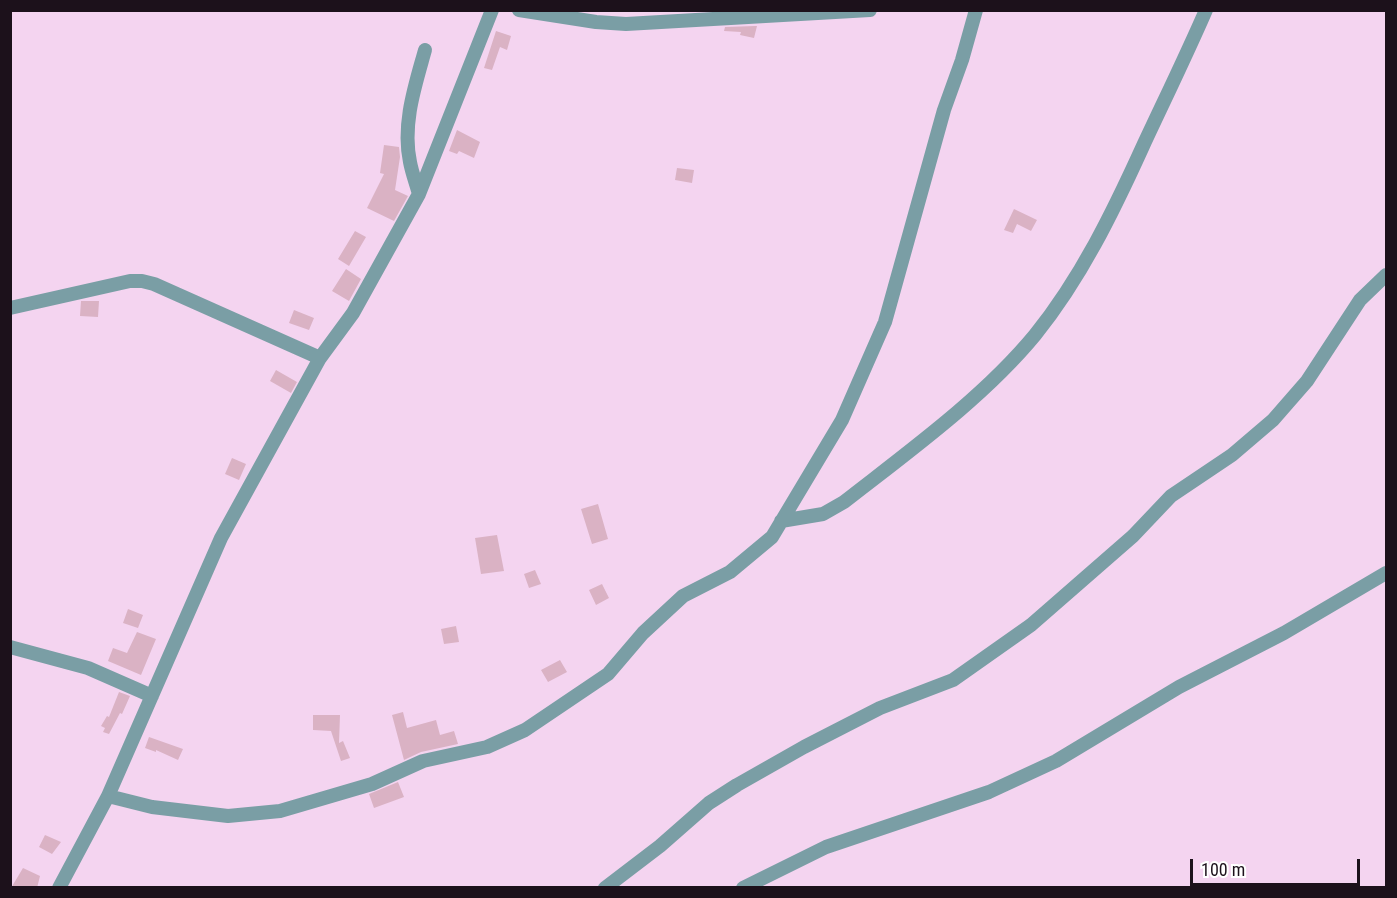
<!DOCTYPE html>
<html>
<head>
<meta charset="utf-8">
<style>
  body { margin:0 }
  #map { position:relative; width:1397px; height:898px; overflow:hidden; background:#f4d4f0; font-family:"Roboto Condensed",sans-serif }
  canvas { display:block }
  .frame { position:absolute; inset:0; border:12px solid #1c111b; pointer-events:none }
  .scale { position:absolute; left:1190px; top:859px; width:170px; height:27px; box-sizing:border-box; border:3px solid #1c111b; border-top:0; padding-left:8px; font-size:18px; line-height:21px; white-space:nowrap; color:#1c111b; -webkit-text-stroke:4px #fff; paint-order:stroke }
</style>
</head>
<body>
<div id="map">
<canvas width="1397" height="898"></canvas>
<div class="frame"></div>
<div class="scale">100 m</div>
</div>
<script>
const ctx = document.querySelector('canvas').getContext('2d');
ctx.lineJoin = 'round';
function paint(path, color) {
  ctx.fillStyle = color;
  ctx.fill(path, 'evenodd');
}
function trace(path, color, width, dash) {
  ctx.strokeStyle = color;
  ctx.lineWidth = width;
  ctx.lineCap = dash ? 'butt' : 'round';
  ctx.setLineDash(dash || []);
  ctx.stroke(path);
}
paint(new Path2D(`
  M 755,26 L 757,26 L 754,38 L 740,35 L 741,32 L 724,31 L 725,27 Z
  M 496,31 L 511,36 L 507,50 L 500,47 L 492,70 L 484,68 Z
  M 457,130 L 480,142 L 474,158 L 459,151 L 457,154 L 449,151 Z
  M 384,145 L 399,147 L 400,157 L 395,190 L 408,196 L 394,221 L 367,208 L 384,174 L 380,173 Z
  M 677,168 L 694,170 L 692,183 L 675,180 Z
  M 1014,209 L 1037,220 L 1031,231 L 1017,224 L 1013,233 L 1004,230 Z
  M 355,231 L 366,237 L 349,266 L 338,259 Z
  M 346,269 L 361,279 L 349,301 L 332,291 Z
  M 81,301 L 99,301 L 98,317 L 80,316 Z
  M 294,310 L 314,318 L 309,330 L 289,323 Z
  M 276,370 L 297,382 L 291,393 L 270,381 Z
  M 232,458 L 246,464 L 239,480 L 225,474 Z
  M 598,504 L 608,539 L 592,544 L 581,509 Z
  M 497,535 L 504,571 L 481,574 L 475,538 Z
  M 535,570 L 541,584 L 529,588 L 524,574 Z
  M 602,584 L 609,598 L 596,605 L 589,590 Z
  M 128,609 L 143,615 L 138,628 L 123,623 Z
  M 456,626 L 459,642 L 444,644 L 441,629 Z
  M 137,632 L 156,639 L 141,675 L 108,661 L 113,648 L 127,653 Z
  M 560,660 L 567,672 L 548,682 L 541,670 Z
  M 119,692 L 130,696 L 122,714 L 120,713 L 109,734 L 103,732 L 105,728 L 101,726 L 107,716 L 109,717 Z
  M 403,712 L 407,728 L 436,720 L 440,735 L 454,731 L 458,744 L 421,752 L 404,760 L 392,715 Z
  M 313,715 L 340,715 L 339,743 L 343,741 L 350,758 L 341,761 L 331,731 L 313,730 Z
  M 149,737 L 183,749 L 178,760 L 156,750 L 156,752 L 145,748 Z
  M 398,782 L 404,797 L 374,808 L 369,794 Z
  M 45,835 L 61,842 L 52,854 L 39,847 Z
  M 23,868 L 40,876 L 37,888 L 11,888 Z`), '#dab2c4');
trace(new Path2D(`
  M 519,10 L 596,22 L 626,24 L 870,10
  M 419,194 C 416,183 412,173 410,162 C 402,124 415,86 425,50
  M 10,308 L 130,281 L 142,281 L 154,284 L 320,358
  M 781,521 L 823,514 L 844,502 C 908,452 983,398 1035,335 C 1081,278 1113,212 1143,146 C 1164,101 1186,56 1206,10
  M 10,647 L 88,668 L 152,696
  M 108,796 L 152,807 L 228,816 L 280,811 L 372,784 L 423,761 L 487,747 L 525,730 L 608,674 L 643,633 L 683,596 L 730,572 L 772,537 L 842,420 L 885,322 L 944,110 L 962,60 L 976,10
  M 59,888 L 108,796 L 221,538 L 320,358 L 353,313 L 419,194 L 492,10
  M 605,888 L 660,846 L 709,803 L 737,785 L 804,747 L 880,708 L 953,680 L 1031,625 L 1133,536 L 1171,496 L 1232,455 L 1273,420 L 1307,381 L 1360,300 L 1386,275
  M 743,888 L 826,847 L 989,792 L 1056,761 L 1179,687 L 1284,633 L 1386,573`), '#7a9ea5', 14);
</script>
</body>
</html>
